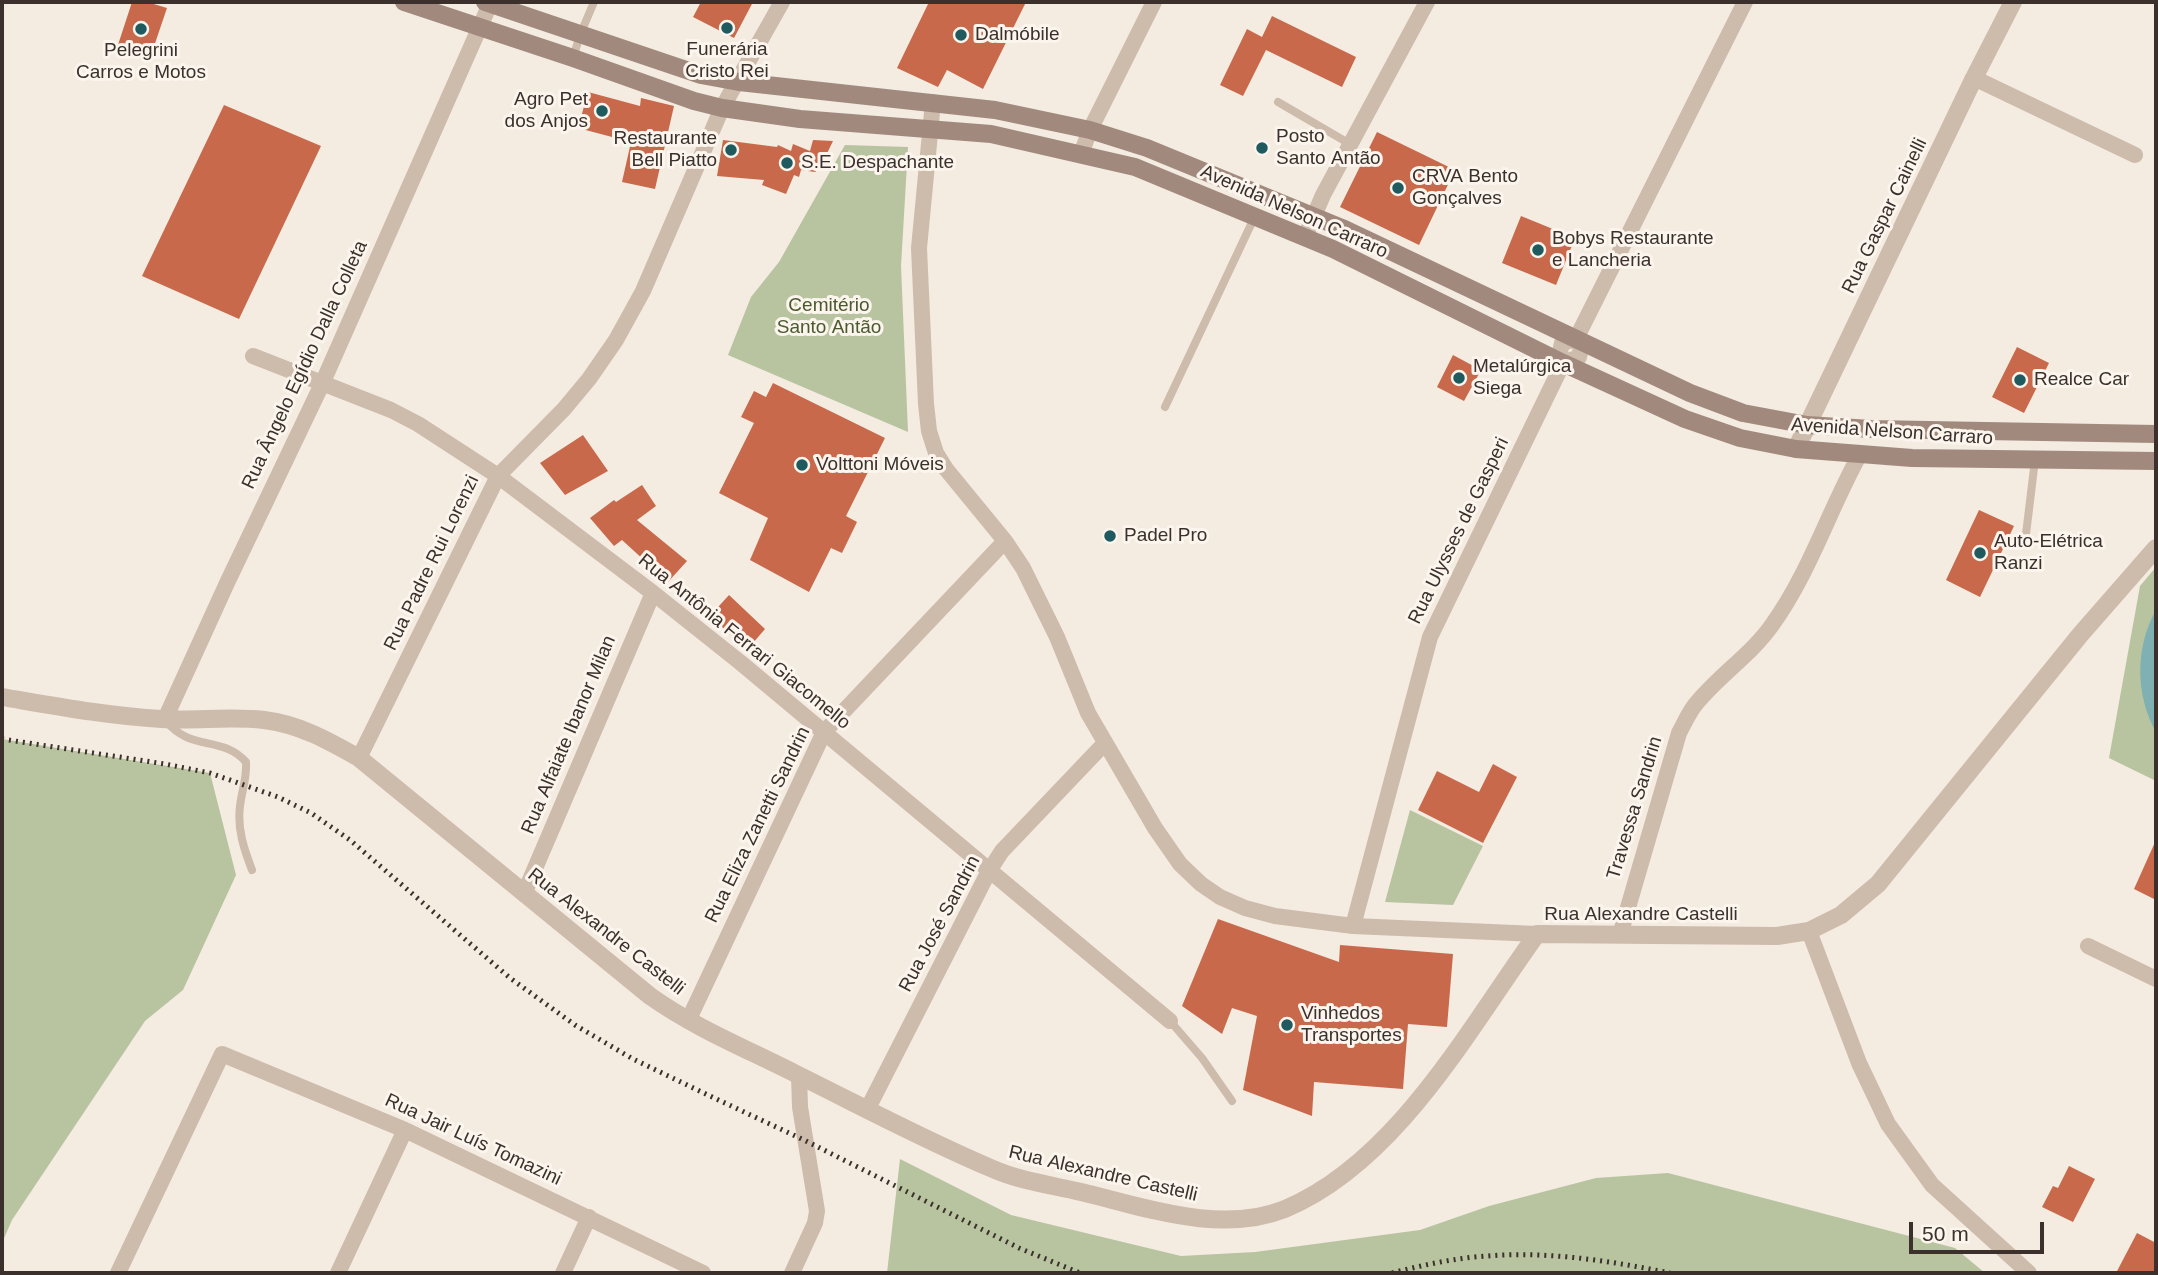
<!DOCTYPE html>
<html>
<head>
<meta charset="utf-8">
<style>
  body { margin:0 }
  #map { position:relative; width:2158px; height:1275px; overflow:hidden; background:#f4ebe1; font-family:Arial,sans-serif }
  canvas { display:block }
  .frame { position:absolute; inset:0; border:4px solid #3b302b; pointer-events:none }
  .scale { position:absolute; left:1909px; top:1222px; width:135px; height:32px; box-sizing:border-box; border:4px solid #3b302b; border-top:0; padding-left:9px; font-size:21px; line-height:24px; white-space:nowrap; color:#3b302b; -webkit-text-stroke:5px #fbf5ee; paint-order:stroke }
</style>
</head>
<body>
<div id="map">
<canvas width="2158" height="1275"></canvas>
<div class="frame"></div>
<div class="scale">50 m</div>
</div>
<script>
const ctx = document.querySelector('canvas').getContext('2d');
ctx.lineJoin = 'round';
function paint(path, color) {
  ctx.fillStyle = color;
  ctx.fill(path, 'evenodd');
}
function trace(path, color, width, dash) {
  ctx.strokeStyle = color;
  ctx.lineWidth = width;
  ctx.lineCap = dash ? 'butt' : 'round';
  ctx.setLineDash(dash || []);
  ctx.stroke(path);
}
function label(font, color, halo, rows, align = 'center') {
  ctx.font = font + ' Arial,sans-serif';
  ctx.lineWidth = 6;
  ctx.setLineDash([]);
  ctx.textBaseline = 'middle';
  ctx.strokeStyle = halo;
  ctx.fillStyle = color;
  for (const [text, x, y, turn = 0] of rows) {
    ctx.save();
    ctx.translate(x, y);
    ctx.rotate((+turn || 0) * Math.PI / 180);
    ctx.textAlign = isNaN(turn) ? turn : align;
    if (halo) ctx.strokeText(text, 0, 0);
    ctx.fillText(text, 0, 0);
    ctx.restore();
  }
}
paint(new Path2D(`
  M 845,145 L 908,147 L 901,266 L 908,432 L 728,355 L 751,297 L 779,262 Z
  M 2156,567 L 2156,781 L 2109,758 L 2140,586 Z
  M 2,739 L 210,773 L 236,875 L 183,990 L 145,1021 L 12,1220 L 2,1243 Z
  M 1410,810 L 1483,846 L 1453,905 L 1385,902 Z
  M 900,1159 L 1011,1215 L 1181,1256 L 1255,1252 L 1420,1230 L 1489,1206 L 1596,1178 L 1668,1173 L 1955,1248 L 1985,1273 L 887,1273 Z`), '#b8c4a0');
paint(new Path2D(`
  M 2156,610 L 2156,732 C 2135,695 2135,647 2156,610 Z`), '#7fb0b2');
paint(new Path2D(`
  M 132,2 L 147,2 L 167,8 L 149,61 L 116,51 Z
  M 701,2 L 753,2 L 734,38 L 693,17 Z
  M 929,2 L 1026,2 L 983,89 L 947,70 L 938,87 L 897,68 Z
  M 1272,16 L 1356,57 L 1342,87 L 1266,50 L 1243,96 L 1220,85 L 1247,29 L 1262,37 Z
  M 588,92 L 640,106 L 641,98 L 674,106 L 655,189 L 622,182 L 631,142 L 578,128 Z
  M 224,105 L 321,146 L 239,319 L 142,276 Z
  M 1377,132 L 1455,170 L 1419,245 L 1340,207 Z
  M 723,140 L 777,147 L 778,145 L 791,151 L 793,144 L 810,151 L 813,140 L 833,141 L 820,168 L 815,172 L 801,170 L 799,177 L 794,175 L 786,194 L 762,185 L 764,180 L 717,176 Z
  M 1521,216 L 1575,238 L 1556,285 L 1502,263 Z
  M 2017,347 L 2049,363 L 2024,413 L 1992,397 Z
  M 1453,355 L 1481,370 L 1464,401 L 1437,387 Z
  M 773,383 L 885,438 L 846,516 L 857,522 L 842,553 L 831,548 L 809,592 L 750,560 L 768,518 L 719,493 L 754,423 L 741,417 L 754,391 L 766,397 Z
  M 583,435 L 608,471 L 565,495 L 540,463 Z
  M 642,485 L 656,506 L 637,520 L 687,561 L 668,582 L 622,540 L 614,546 L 590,518 L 614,500 L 616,502 Z
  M 1979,510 L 2014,526 L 1980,597 L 1946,580 Z
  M 729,595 L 765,629 L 747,650 L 710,616 Z
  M 1493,764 L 1517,777 L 1483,843 L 1418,810 L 1437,771 L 1479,792 Z
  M 2156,840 L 2156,900 L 2134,889 Z
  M 1218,919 L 1339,962 L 1340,945 L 1453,954 L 1447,1027 L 1408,1024 L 1403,1089 L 1314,1082 L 1312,1116 L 1243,1090 L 1257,1016 L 1232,1008 L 1222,1034 L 1182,1006 Z
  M 2069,1166 L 2095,1179 L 2073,1222 L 2042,1207 L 2053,1186 L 2058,1188 Z
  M 2137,1233 L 2156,1243 L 2156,1273 L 2116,1273 Z`), '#c8694b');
trace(new Path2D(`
  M 573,58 L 580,35 L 594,2
  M 1278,102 L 1350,144
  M 1165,407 L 1255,216
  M 2026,534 L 2035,460
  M 166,721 C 191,752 222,735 246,762 C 247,778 242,790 240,806 C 237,829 244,849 252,870
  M 1170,1021 L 1202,1058 L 1232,1101`), '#cdbbac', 8);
trace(new Path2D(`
  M 1974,78 L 2135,155
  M 933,102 L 919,248 L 926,404 L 929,431 L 936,453 L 946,469 L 1005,541 L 1023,568 L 1057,637 L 1088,713 L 1155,828 L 1180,864 L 1201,884 L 1220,897 L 1245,908 L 1275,916 L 1353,926 L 1537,934
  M 1081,154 L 1090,130 L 1154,2
  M 1305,237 L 1323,195 L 1427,2
  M 253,356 L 391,410 L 418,424 L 498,476 L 653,593 L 741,663 L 1170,1021
  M 1563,363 L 1579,357 L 1581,348 L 1576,339
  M 165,719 L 227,583 L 322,384 L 490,4
  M 359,758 L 498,476 L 564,409 L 589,379 L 616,340 L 643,291 L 722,108 L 782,2
  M 524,894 L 653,593
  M 1353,926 L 1430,637 L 1563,363 L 1560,352 L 1562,343 L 1576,339 L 1745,2
  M 1809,931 L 1859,1063 L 1888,1124 L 1932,1185 L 2029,1273
  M 1620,935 L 1679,733 C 1684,724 1688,714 1695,705 C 1718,676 1751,655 1772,625 C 1810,572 1829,510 1860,454
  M 2088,946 L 2156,979
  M 688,1021 L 824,732 L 1005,541
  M 867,1110 L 989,871 L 1002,851 L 1104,744
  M 118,1273 L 222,1054 L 405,1130 L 703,1273
  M 338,1273 L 405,1130
  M 563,1273 L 589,1217
  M 792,1273 L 815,1223 L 817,1211 L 800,1107 L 799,1075`), '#cdbbac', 16);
trace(new Path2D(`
  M 1796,449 L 1974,78 L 2013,2
  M 2,697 C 55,706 108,716 162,719 C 196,721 230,716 264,720 C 299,724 329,741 359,758 L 650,996 C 695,1028 747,1049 796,1074 C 861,1106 926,1141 993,1169 C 1020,1181 1052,1185 1081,1192 C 1145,1207 1220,1235 1285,1209 C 1397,1162 1469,1028 1537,934 L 1777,936 L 1809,931 L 1841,915 L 1878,884 L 2080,635 L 2156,548`), '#cdbbac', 18);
trace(new Path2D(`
  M 404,2 L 573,58 L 694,101 L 722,108 L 800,119 L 991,134 L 1135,167 L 1333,249 L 1563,363 L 1685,419 L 1740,438 L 1796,449 L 1912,458 L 2156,461
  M 485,2 L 701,75 L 739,82 L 995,110 L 1090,130 L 1147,148 L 1342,228 L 1690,393 L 1743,413 L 1807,425 L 1871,429 L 2156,434`), '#a18a7d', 18);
trace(new Path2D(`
  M 2,739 L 165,764 L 210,773 L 278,797 L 311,813 L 350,840 L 510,978 L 575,1025 L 633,1059 L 710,1096 L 804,1140 L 1019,1248 L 1080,1273
  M 1392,1273 C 1423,1265 1455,1258 1487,1256 C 1548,1251 1611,1261 1670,1273`), '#3b302b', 5, [2, 5]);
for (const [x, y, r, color] of [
  [727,28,7,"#1f5a5e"],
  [141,29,7,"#1f5a5e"],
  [961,35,7,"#1f5a5e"],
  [602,111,7,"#1f5a5e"],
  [1262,148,7,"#1f5a5e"],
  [731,150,7,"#1f5a5e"],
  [787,163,7,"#1f5a5e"],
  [1398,188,7,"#1f5a5e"],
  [1538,250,7,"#1f5a5e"],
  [1459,378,7,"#1f5a5e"],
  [2020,380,7,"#1f5a5e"],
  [802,465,7,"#1f5a5e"],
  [1110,536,7,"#1f5a5e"],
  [1980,553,7,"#1f5a5e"],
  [1287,1025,7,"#1f5a5e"]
]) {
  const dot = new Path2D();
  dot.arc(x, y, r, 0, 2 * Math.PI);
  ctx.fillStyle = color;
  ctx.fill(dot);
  trace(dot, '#fbf5ee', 2.5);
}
label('19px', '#3b302b', '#fbf5ee', [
  ["Dalmóbile",975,35],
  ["Funerária",727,50,"center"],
  ["Cristo Rei",727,72,"center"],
  ["Pelegrini",141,51,"center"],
  ["Carros e Motos",141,73,"center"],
  ["Agro Pet",588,100,"right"],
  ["dos Anjos",588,122,"right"],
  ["Posto",1276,137],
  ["Santo Antão",1276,159],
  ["Restaurante",717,139,"right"],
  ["Bell Piatto",717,161,"right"],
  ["S.E. Despachante",801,163],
  ["CRVA Bento",1412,177],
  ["Gonçalves",1412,199],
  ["Bobys Restaurante",1552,239],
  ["e Lancheria",1552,261],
  ["Metalúrgica",1473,367],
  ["Siega",1473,389],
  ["Realce Car",2034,380],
  ["Volttoni Móveis",816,465],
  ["Padel Pro",1124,536],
  ["Auto-Elétrica",1994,542],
  ["Ranzi",1994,564],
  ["Vinhedos",1301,1014],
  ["Transportes",1301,1036]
], 'left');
label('19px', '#3b302b', '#fbf5ee', [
  ["Avenida Nelson Carraro",1294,212,24],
  ["Rua Gaspar Cainelli",1885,216,-64],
  ["Rua Ângelo Egídio Dalla Colleta",305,365,-65],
  ["Avenida Nelson Carraro",1892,432,4],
  ["Rua Ulysses de Gasperi",1459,531,-64],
  ["Rua Padre Rui Lorenzi",432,563,-64],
  ["Rua Antônia Ferrari Giacomello",744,642,39],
  ["Rua Alfaiate Ibanor Milan",569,735,-67],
  ["Travessa Sandrin",1635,808,-73],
  ["Rua Eliza Zanetti Sandrin",758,825,-64],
  ["Rua Alexandre Castelli",1641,915],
  ["Rua José Sandrin",940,924,-62],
  ["Rua Alexandre Castelli",606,932,38],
  ["Rua Jair Luís Tomazini",473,1140,25],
  ["Rua Alexandre Castelli",1103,1174,13]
]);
label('19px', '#4a5a2e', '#fbf5ee', [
  ["Cemitério",829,306],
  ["Santo Antão",829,328]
]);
</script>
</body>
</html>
